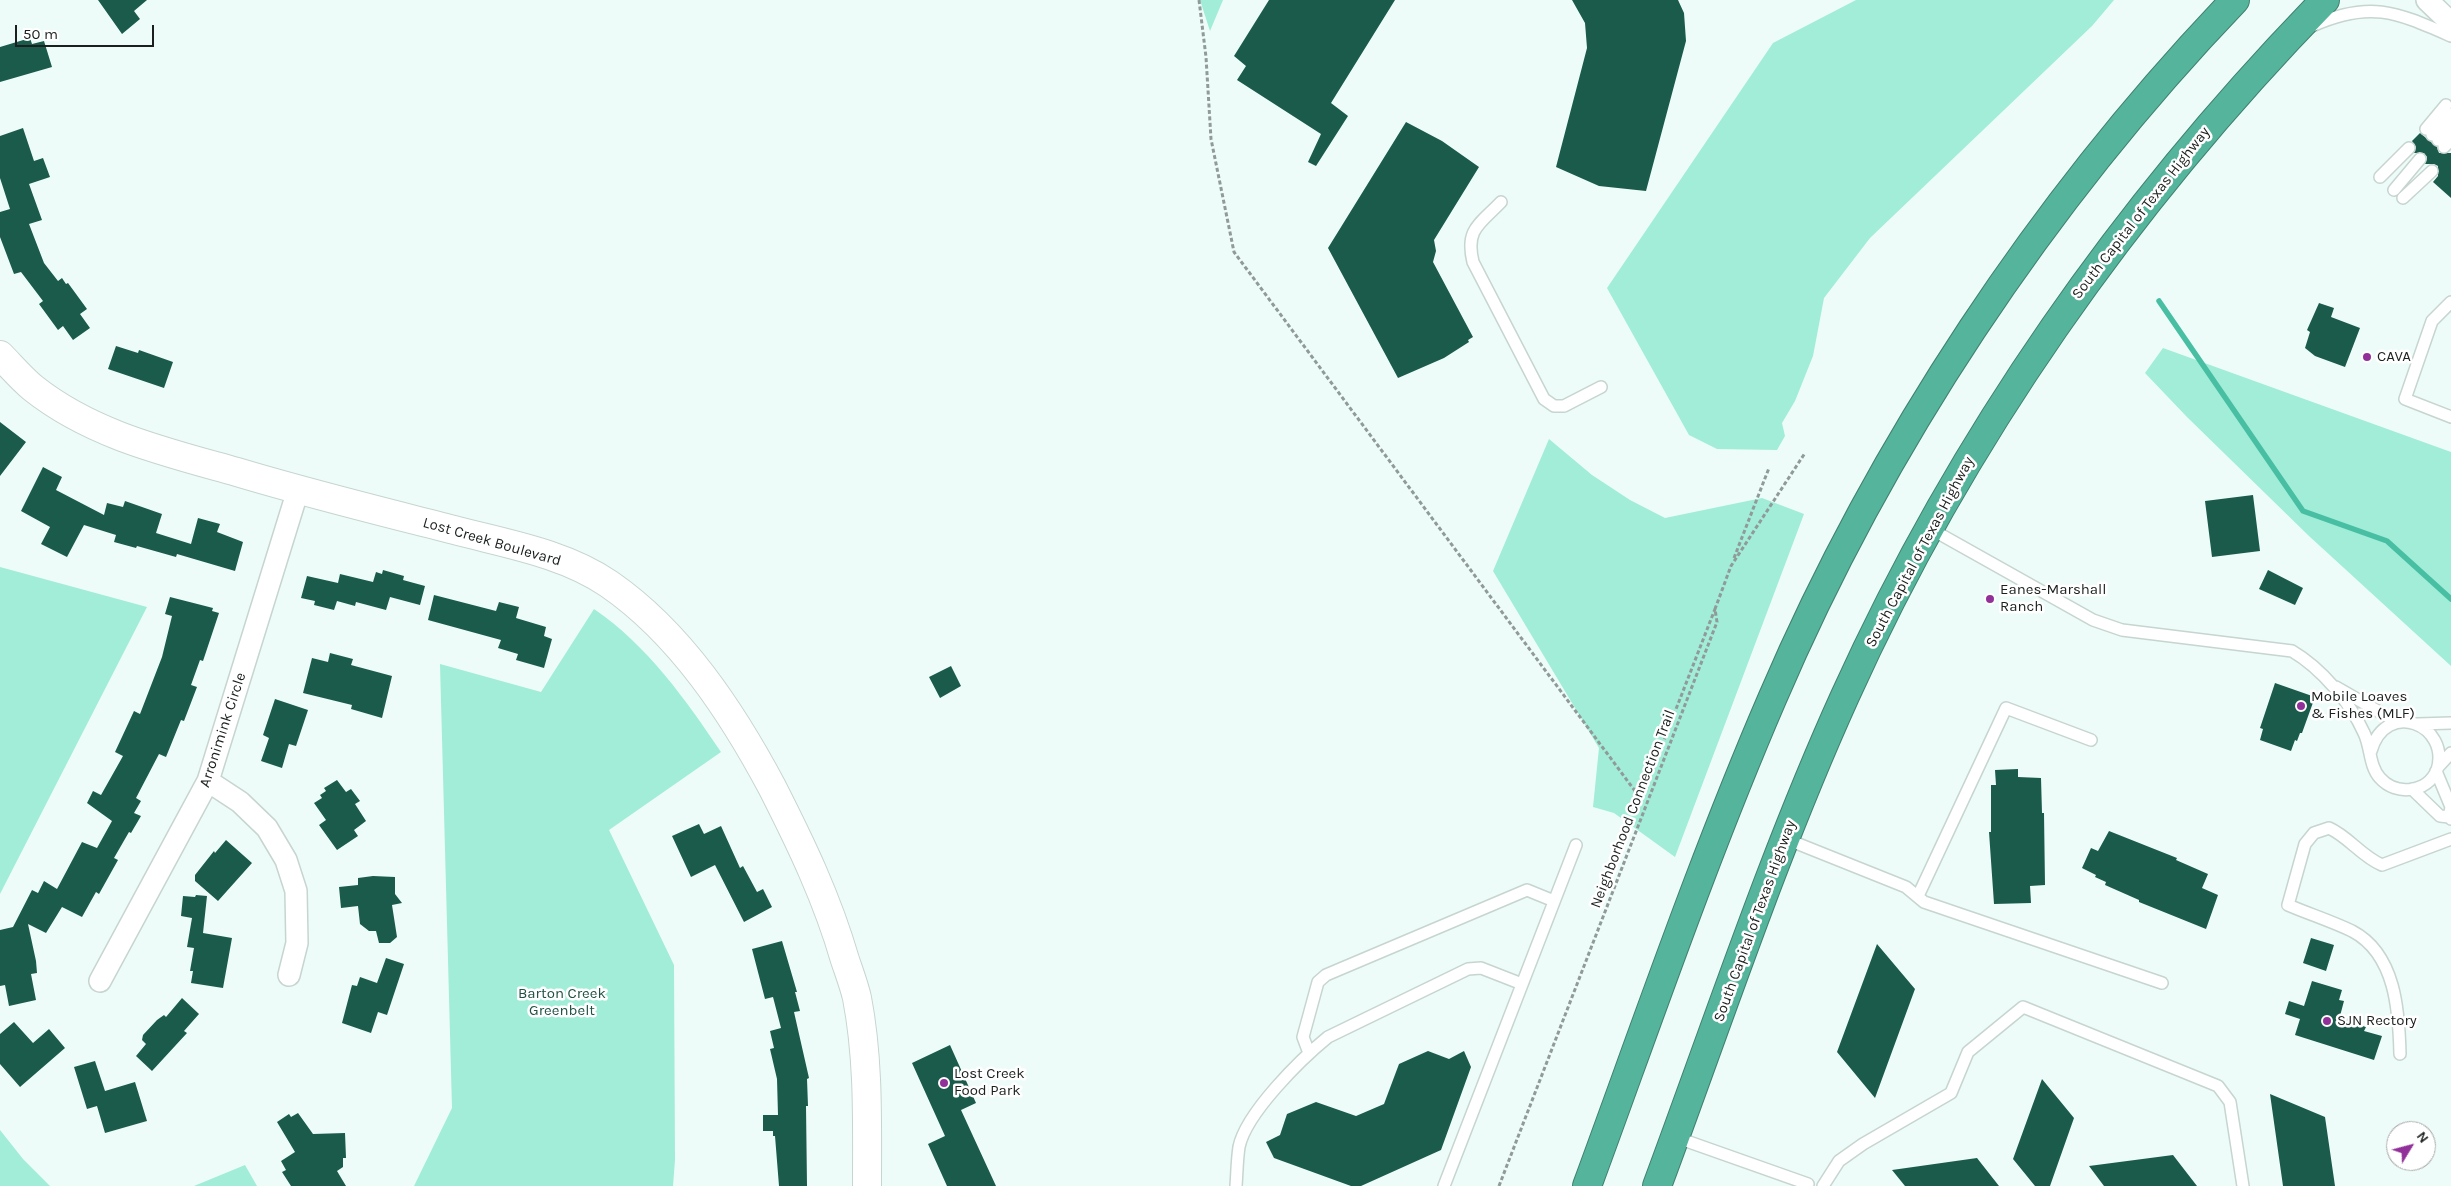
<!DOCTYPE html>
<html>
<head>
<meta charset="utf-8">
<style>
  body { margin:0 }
  #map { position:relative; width:2451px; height:1186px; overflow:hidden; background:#edfcf8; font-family:Karla,sans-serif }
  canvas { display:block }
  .north { position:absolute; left:2386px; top:1121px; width:50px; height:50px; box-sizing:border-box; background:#fff; border:1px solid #a4a6a5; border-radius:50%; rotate:53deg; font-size:14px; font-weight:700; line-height:20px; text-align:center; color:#1b201f }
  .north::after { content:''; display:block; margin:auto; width:18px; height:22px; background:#913099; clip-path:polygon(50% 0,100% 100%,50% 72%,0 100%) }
  .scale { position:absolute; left:15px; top:25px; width:139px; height:22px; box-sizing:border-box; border:2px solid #1b201f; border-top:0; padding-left:6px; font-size:15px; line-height:18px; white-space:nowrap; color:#1b201f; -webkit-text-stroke:4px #fff; paint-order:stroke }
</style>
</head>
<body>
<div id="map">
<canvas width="2451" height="1186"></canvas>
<div class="north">N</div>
<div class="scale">50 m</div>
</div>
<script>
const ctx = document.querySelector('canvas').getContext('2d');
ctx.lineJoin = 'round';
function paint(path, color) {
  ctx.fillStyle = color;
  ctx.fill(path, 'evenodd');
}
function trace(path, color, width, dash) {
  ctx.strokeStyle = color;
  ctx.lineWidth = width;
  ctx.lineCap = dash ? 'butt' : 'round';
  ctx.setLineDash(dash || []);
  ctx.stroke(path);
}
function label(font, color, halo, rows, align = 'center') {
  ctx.font = font + ' Karla,sans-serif';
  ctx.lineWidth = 5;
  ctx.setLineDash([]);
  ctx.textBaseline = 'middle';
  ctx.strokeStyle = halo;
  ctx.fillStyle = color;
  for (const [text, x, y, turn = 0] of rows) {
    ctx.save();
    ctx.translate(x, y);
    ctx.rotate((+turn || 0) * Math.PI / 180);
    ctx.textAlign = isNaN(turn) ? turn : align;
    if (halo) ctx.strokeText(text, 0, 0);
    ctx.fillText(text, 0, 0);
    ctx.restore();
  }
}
paint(new Path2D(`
  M 1200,0 L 1223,0 L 1210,31 Z
  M 1856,0 L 2114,0 L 2092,26 L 1870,238 L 1824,298 L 1813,356 L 1795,401 L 1782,423 L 1785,436 L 1777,450 L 1717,449 L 1689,435 L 1607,288 L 1773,43 Z
  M 2163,348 L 2451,452 L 2451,666 L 2309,536 L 2187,417 L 2145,373 Z
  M 1549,439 L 1592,475 L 1630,500 L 1665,518 L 1762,498 L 1804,514 L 1675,857 L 1614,813 L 1593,807 L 1599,748 L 1493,571 Z
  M 0,567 L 147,607 L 0,894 Z
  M 594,609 C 647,645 686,700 721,752 L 609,830 L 674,965 L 675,1160 L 673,1186 L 414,1186 L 452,1108 L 440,664 L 541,692 Z
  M 0,1130 L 23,1159 L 50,1186 L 0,1186 Z
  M 245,1165 L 257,1186 L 194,1186 Z`), '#a1edd7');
trace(new Path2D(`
  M 2159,301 L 2303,511 L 2387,541 L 2451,599`), '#48bfa3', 5.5);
paint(new Path2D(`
  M 98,0 L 147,0 L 134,11 L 140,19 L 122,34 Z
  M 1269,0 L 1395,0 L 1331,103 L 1348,116 L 1316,166 L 1308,162 L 1321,134 L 1237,80 L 1246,66 L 1234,56 Z
  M 1572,0 L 1678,0 L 1684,13 L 1686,41 L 1646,191 L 1599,186 L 1556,167 L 1587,48 L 1585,23 Z
  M 30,38 L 32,44 L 44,41 L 52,67 L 0,82 L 0,47 Z
  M 1406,122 L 1442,141 L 1479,167 L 1434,240 L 1436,251 L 1433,262 L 1473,337 L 1468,340 L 1469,342 L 1444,358 L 1398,378 L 1328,248 Z
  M 23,128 L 34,161 L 43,158 L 50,177 L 29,184 L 42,220 L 29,224 L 44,263 L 58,281 L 62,278 L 66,284 L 68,283 L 87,309 L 80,314 L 90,328 L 73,340 L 63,326 L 58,330 L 39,304 L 43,301 L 21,272 L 14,274 L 0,237 L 0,212 L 10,209 L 0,178 L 0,136 Z
  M 2420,133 L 2437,147 L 2439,153 L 2451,153 L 2451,198 L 2433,182 L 2438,176 L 2438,166 L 2434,164 L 2425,164 L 2427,157 L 2424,153 L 2414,153 L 2416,147 L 2412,141 Z
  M 2319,303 L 2334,308 L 2331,317 L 2360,328 L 2345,367 L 2315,356 L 2305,348 L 2310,332 L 2307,330 Z
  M 116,346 L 138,353 L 139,350 L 173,362 L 164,388 L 108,369 Z
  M 0,422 L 26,442 L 0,476 Z
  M 43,467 L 62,477 L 56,490 L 104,515 L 107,503 L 123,507 L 125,501 L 162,514 L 156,533 L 191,544 L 198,518 L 220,524 L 217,532 L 243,542 L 235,571 L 177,554 L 176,557 L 137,546 L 136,548 L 114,542 L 116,535 L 84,525 L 67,557 L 41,544 L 50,527 L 21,511 Z
  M 2253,495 L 2260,551 L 2212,557 L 2205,501 Z
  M 383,570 L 404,576 L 403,580 L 425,586 L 420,605 L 390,597 L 386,610 L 356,602 L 355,606 L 337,601 L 334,610 L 314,605 L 315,601 L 301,598 L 307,576 L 338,583 L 340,574 L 373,582 L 376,572 L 382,574 Z
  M 2268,570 L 2303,588 L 2295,605 L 2259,589 Z
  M 434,595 L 496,611 L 499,602 L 519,607 L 516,618 L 546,627 L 544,636 L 552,639 L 544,668 L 516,660 L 518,654 L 498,648 L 501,640 L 428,620 Z
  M 170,597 L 213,608 L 212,611 L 219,613 L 203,661 L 200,660 L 191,685 L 197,687 L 184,721 L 181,720 L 166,757 L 159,754 L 136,798 L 141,801 L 134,813 L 141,816 L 131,833 L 129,832 L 114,858 L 118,860 L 99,894 L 96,892 L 82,917 L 62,907 L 46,933 L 28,924 L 36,961 L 37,973 L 31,974 L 36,1000 L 9,1006 L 5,985 L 0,986 L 0,930 L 13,927 L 32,890 L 38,893 L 44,881 L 57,889 L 82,842 L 97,848 L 112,821 L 87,803 L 93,791 L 101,795 L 123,756 L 115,752 L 134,711 L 140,714 L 162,657 L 172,616 L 165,614 Z
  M 330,653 L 353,659 L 351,665 L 392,676 L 382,718 L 351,709 L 352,705 L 303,693 L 312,658 L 328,662 Z
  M 951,666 L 961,686 L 940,698 L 929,677 Z
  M 2275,683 L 2315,697 L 2302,733 L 2300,733 L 2297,741 L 2295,740 L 2291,751 L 2260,740 L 2263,729 L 2260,728 Z
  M 275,699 L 308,710 L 296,746 L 289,744 L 282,768 L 261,761 L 269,738 L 263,735 Z
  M 2018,769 L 2018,777 L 2041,778 L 2042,813 L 2044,813 L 2045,885 L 2030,886 L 2031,903 L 1994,904 L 1989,832 L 1991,832 L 1991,785 L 1996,785 L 1995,770 Z
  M 337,780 L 346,792 L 351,789 L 360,801 L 355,804 L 366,821 L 354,830 L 358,836 L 337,850 L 319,825 L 326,820 L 314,803 L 322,798 L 320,795 L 326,791 L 324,788 Z
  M 699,824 L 704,834 L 721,826 L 740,868 L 743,866 L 757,892 L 763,889 L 772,907 L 744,922 L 715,865 L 691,877 L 672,836 Z
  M 2109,831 L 2177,858 L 2176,860 L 2208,874 L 2202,888 L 2218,895 L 2206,929 L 2139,902 L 2139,900 L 2105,885 L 2106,882 L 2095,877 L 2096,875 L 2082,868 L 2091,848 L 2098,851 Z
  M 226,840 L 252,863 L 218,901 L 195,881 L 195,875 L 214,851 L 215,853 Z
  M 373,876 L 395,877 L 395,894 L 402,903 L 392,905 L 397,937 L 390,943 L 379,943 L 376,931 L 369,931 L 360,924 L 358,906 L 341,908 L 339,887 L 358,885 L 358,878 Z
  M 196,895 L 207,896 L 203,933 L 232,938 L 223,988 L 191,983 L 193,971 L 190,971 L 194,948 L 187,947 L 192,918 L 181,916 L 183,896 L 195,897 Z
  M 2311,938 L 2334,945 L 2326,971 L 2303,963 Z
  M 782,941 L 797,992 L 795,992 L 800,1011 L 794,1012 L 809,1078 L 807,1079 L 808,1106 L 806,1106 L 807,1186 L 779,1186 L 775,1136 L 773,1136 L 773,1131 L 763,1131 L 763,1115 L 778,1115 L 777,1079 L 770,1049 L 774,1048 L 770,1031 L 781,1028 L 773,997 L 765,999 L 752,949 Z
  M 1877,944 L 1915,989 L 1875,1098 L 1837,1052 Z
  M 386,958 L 404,964 L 387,1015 L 378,1012 L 371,1033 L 342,1023 L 352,985 L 357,986 L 360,977 L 377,983 Z
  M 2312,981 L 2342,990 L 2339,1000 L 2344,1001 L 2340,1016 L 2359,1022 L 2359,1025 L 2366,1027 L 2364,1031 L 2382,1036 L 2374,1060 L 2295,1035 L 2300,1019 L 2285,1014 L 2289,1001 L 2304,1006 Z
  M 182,998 L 199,1014 L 184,1031 L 187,1033 L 152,1071 L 136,1056 L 146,1044 L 142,1040 L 143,1035 L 157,1020 L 164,1015 L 166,1017 Z
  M 14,1022 L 33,1043 L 49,1029 L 65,1048 L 20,1087 L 0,1064 L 0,1034 Z
  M 950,1045 L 976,1103 L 961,1110 L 996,1186 L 947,1186 L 928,1144 L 945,1136 L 912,1063 Z
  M 1428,1051 L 1449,1059 L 1464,1051 L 1471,1067 L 1441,1150 L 1361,1186 L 1351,1186 L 1274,1158 L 1266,1142 L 1280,1135 L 1287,1114 L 1316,1102 L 1356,1116 L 1384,1104 L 1399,1064 Z
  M 95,1061 L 105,1091 L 135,1082 L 147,1121 L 105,1133 L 97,1106 L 87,1109 L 74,1067 Z
  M 2042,1079 L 2074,1118 L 2050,1186 L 2035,1186 L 2013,1159 Z
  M 2270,1094 L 2325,1117 L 2335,1186 L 2283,1186 Z
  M 298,1113 L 313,1134 L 345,1133 L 346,1158 L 343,1158 L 343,1167 L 337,1171 L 346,1186 L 291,1186 L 282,1172 L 286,1170 L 281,1161 L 295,1152 L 277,1122 L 289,1114 L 291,1117 Z
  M 2173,1155 L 2197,1186 L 2104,1186 L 2089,1166 Z
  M 1977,1158 L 1999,1186 L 1905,1186 L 1892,1170 Z`), '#1b5b4c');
const lane = new Path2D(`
  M 2312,26 C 2370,0 2396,12 2451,36
  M 2426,129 L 2446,105
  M 2432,135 L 2451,114
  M 2438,140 L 2451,127
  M 2444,147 L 2451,140
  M 2380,177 L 2409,148
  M 2394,190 L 2420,159
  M 2403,198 L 2432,171
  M 1501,202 C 1480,224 1465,229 1473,262 L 1544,399 L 1554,406 L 1564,406 L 1601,387
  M 2451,302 L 2432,321 L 2405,399 L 2451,417
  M 1929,528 L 2093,620 L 2122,630 L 2292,651 C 2321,668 2350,702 2364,733 C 2371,747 2369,766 2380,778 C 2396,796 2427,793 2437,770 C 2451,725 2386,698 2371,751
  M 2336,687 L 2397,722
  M 2418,724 L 2451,723
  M 2438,767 L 2451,753
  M 2436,771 L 2451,807 L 2449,817 L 2451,819
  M 2412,789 L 2440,816 L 2449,817
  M 1786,839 L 1906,887 L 1924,902 L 2162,983
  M 1918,896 L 2006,708 L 2091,740
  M 1309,1053 L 1303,1037 L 1318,982 L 1326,975 L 1527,890 L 1554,901
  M 2400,1054 C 2399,1012 2396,954 2352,931 C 2331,921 2309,914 2288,905 L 2305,844 L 2314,833 L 2329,828 C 2349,837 2361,856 2382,865 L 2451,839
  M 1675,1137 L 1808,1184 L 1807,1186
  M 1236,1186 C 1237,1173 1237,1160 1239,1147 C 1246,1113 1301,1059 1328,1037 L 1468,969 L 1481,968 L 1522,984
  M 1444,1186 L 1576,845
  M 1823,1186 L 1839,1161 L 1863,1144 L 1951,1093 L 1968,1052 L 2023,1007 L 2218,1086 L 2230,1102 L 2243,1186`);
const street = new Path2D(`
  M 2427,0 L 2451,23
  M 208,781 L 240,802 L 267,828 L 286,860 L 296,891 L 297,943 L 289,975
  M 100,981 L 208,781 L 298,490`);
const secondary = new Path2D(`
  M 0,355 C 11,366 21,378 33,388 C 92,435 166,452 237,472 C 310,494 384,512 458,531 C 508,544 566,554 609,584 C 680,633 732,712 772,787 C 801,844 827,898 845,960 C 849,972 854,985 857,998 C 869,1060 867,1124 867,1186`);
const highway = new Path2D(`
  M 1587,1186 C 1647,1023 1703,859 1772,699 C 1881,444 2043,200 2235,0
  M 1657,1186 C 1718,1022 1773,855 1845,696 C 1962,437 2127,203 2325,0`);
trace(lane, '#c6d5d0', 14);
trace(street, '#c6d5d0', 24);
trace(secondary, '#c6d5d0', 30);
trace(highway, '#408070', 30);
trace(new Path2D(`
  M 1199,0 L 1206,57 L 1211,139 L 1234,252 L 1641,799 L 1715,609
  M 1734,558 L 1769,468
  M 1499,1186 L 1717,622 L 1715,609 L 1731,566 L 1805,453`), '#909a98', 3, [4, 2.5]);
trace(lane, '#fff', 11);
trace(street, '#fff', 21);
trace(secondary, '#fff', 28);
trace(highway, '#54b49c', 28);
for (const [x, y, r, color] of [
  [2367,357,5,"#913099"],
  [1990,599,5,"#913099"],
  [2301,706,5,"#913099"],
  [2327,1021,5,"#913099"],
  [944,1083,5,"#913099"]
]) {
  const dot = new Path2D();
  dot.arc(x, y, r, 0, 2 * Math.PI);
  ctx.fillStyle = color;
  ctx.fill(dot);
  trace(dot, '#fff', 2);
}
label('15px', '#1b201f', '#fff', [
  ["South Capital of Texas Highway",2141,213,-52],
  ["Lost Creek Boulevard",492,542,16],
  ["South Capital of Texas Highway",1920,552,-62],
  ["Arronimink Circle",223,730,-72],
  ["Neighborhood Connection Trail",1633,809,-69],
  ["South Capital of Texas Highway",1755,921,-70]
]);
label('15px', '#1b201f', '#fff', [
  ["CAVA",2377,357],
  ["Eanes-Marshall",2000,590],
  ["Ranch",2000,607],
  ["Mobile Loaves",2311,697],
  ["& Fishes (MLF)",2311,714],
  ["SJN Rectory",2337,1021],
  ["Lost Creek",954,1074],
  ["Food Park",954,1091]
], 'left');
label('15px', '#205145', '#fff', [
  ["Barton Creek",562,994],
  ["Greenbelt",562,1011]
]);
</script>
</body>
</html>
